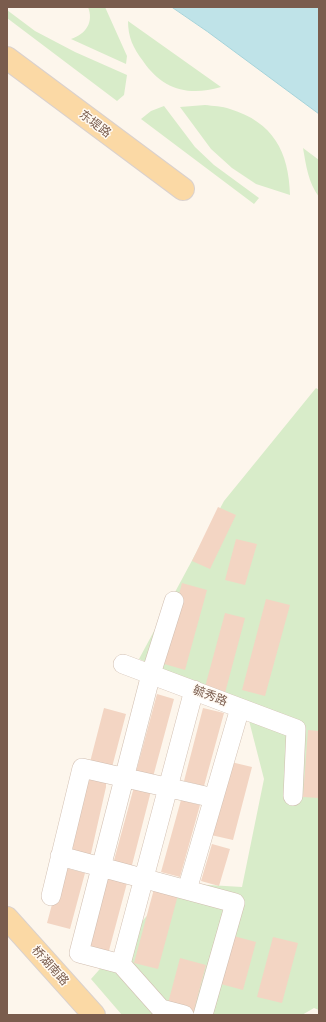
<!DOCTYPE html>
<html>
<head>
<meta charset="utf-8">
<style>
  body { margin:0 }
  #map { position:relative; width:326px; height:1022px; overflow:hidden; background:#fdf6ec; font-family:"IBM Plex Sans",sans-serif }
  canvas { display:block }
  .frame { position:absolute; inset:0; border:8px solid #7a5c4d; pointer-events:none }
</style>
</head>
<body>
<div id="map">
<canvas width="326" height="1022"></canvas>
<div class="frame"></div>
</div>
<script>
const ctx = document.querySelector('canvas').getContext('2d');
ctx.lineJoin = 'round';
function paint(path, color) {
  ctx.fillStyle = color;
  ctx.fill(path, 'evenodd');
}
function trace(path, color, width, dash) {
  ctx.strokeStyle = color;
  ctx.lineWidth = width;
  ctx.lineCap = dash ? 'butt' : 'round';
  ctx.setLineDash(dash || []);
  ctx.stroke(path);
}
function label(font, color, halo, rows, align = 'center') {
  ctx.font = font + ' "IBM Plex Sans","Noto Sans SC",sans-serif';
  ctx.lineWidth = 3;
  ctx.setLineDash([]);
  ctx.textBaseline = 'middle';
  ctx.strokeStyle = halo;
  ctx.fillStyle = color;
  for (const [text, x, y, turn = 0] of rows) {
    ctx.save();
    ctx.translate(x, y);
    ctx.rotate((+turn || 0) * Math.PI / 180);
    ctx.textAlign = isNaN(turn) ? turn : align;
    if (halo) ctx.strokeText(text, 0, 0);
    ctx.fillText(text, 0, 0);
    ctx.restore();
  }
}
paint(new Path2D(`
  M 88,7 L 105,7 L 127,56 L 126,64 L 71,39 C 86,34 94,22 88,7 Z
  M 7,10 L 35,31 L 75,52 L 127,75 L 124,95 L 117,101 L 7,18 Z
  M 128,21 L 221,87 C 188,97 162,89 143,61 C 133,48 128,37 128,21 Z
  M 205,105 C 213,106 222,106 230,109 C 273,122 289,152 290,195 L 256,184 L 232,168 L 211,149 L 180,107 Z
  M 164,106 L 195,147 L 214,165 L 259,198 L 254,204 L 141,119 L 151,111 Z
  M 303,148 L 319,160 L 319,197 C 308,182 306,165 303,148 Z
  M 316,388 L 319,390 L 319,1010 L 314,1008 L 302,1015 L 122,1015 L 91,979 L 176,883 L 242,887 L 264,779 L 245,705 L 139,659 L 224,501 Z`), '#d8ecc9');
const water = new Path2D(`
  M 172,7 L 319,7 L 319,114 L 208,32 Z`);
paint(water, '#bfe3e8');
trace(water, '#a5d3da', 1);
paint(new Path2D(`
  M 218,507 L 236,515 L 210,569 L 192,561 Z
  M 236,539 L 257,544 L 245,585 L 225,580 Z
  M 182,583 L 207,590 L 185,670 L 161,663 Z
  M 266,599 L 290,605 L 265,696 L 242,690 Z
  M 225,613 L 245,618 L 225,693 L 205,687 Z
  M 157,694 L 174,699 L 153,777 L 136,772 Z
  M 104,708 L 126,714 L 111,771 L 89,766 Z
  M 203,708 L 224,713 L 204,786 L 184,781 Z
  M 308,730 L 319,731 L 319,798 L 303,797 Z
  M 231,762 L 252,767 L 233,840 L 211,835 Z
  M 88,773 L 106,781 L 106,787 L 90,858 L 73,850 L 72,845 Z
  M 134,787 L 151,791 L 131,869 L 113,864 Z
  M 181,800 L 200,805 L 180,877 L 161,872 Z
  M 212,844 L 230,849 L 219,886 L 201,881 Z
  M 62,867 L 85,873 L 70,929 L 47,923 Z
  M 107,878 L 127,883 L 107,958 L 86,952 Z
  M 154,889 L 178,895 L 158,969 L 134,963 Z
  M 230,935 L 256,942 L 243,990 L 217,983 Z
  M 273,937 L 298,943 L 282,1003 L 257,997 Z
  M 180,958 L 206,965 L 193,1014 L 167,1007 Z`), '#f3d5c3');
const minor = new Path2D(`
  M 174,601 L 151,674 L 79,953 L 121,964 L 161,1009 L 184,1015
  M 123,664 L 296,729 L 293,796
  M 60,856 L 235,903 L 203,1015
  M 187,890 L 240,708
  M 51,896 L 82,768 L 214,798
  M 121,964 L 194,690`);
const major = new Path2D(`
  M 7,58 L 183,189
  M 7,918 L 94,1015`);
trace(minor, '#d1beb0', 20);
trace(major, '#dad1cd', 24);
trace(minor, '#fff', 19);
trace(major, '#fbd9a5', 22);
label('12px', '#7a5c4d', '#fffaf3', [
  ["东堤路",95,124,37],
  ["毓秀路",210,696,21],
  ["桥湖南路",50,966,48]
]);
</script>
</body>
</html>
